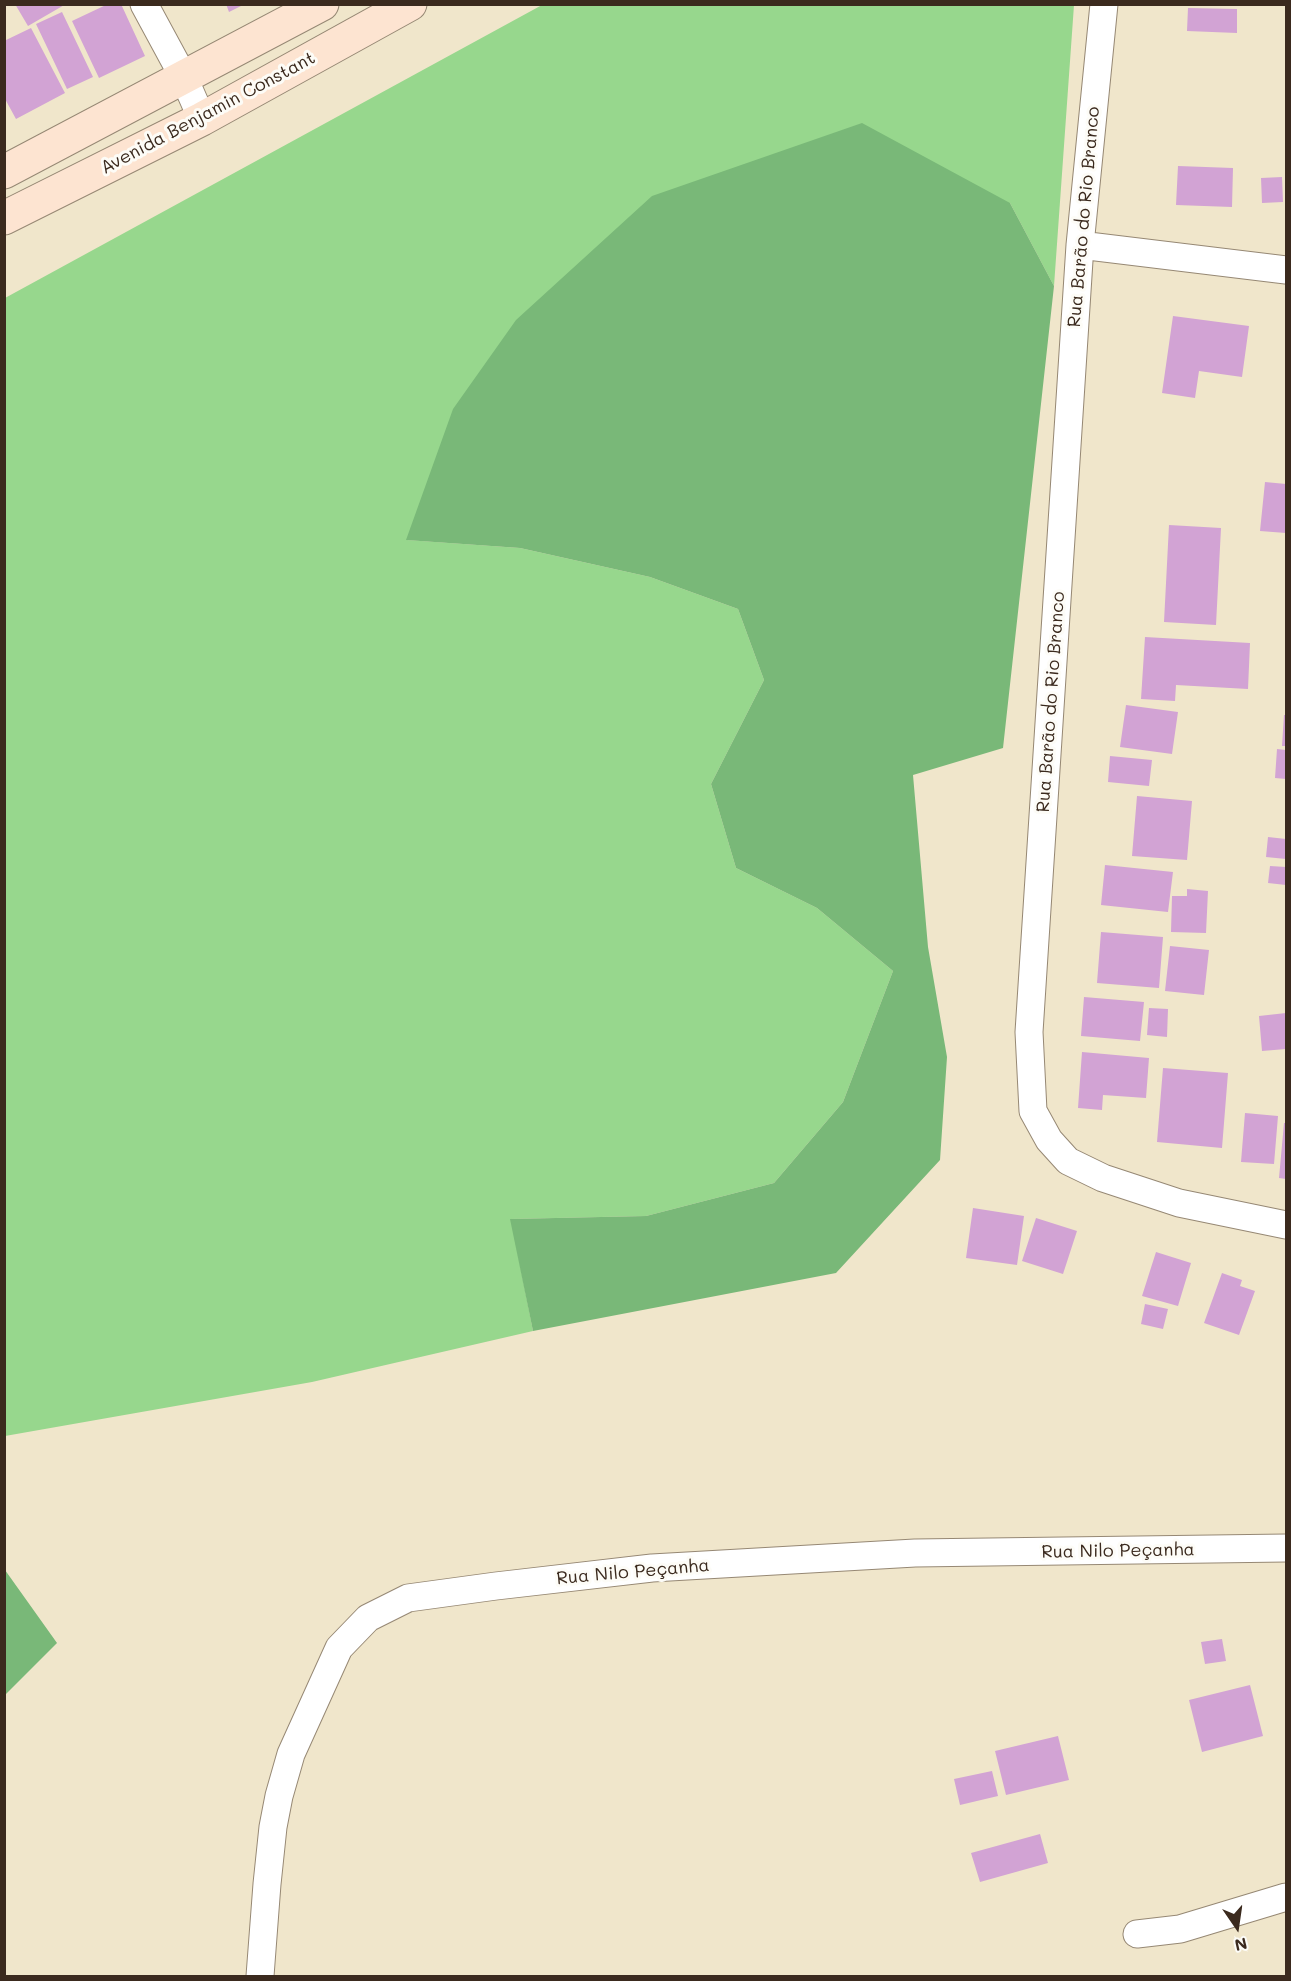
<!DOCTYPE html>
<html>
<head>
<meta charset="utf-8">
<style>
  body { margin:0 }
  #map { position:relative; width:1291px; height:1981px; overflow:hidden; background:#f0e6cb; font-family:Mali,sans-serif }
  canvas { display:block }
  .frame { position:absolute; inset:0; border:6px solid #3b2a1e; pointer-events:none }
  .north { position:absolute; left:1207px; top:1897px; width:60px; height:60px; -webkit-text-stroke:4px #fdfcf7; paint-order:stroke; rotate:167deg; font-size:16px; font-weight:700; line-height:24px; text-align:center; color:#3b2a1e }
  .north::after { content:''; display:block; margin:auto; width:21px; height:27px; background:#3b2a1e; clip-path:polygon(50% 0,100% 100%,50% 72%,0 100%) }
</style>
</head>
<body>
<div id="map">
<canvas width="1291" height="1981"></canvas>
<div class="frame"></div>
<div class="north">N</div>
</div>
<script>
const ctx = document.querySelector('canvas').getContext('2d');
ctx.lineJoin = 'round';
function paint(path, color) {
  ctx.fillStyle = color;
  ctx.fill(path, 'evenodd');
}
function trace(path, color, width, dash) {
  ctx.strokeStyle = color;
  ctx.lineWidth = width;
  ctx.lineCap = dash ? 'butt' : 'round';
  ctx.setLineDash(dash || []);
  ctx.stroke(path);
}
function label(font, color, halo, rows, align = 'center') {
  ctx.font = font + ' Mali,sans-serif';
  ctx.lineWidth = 6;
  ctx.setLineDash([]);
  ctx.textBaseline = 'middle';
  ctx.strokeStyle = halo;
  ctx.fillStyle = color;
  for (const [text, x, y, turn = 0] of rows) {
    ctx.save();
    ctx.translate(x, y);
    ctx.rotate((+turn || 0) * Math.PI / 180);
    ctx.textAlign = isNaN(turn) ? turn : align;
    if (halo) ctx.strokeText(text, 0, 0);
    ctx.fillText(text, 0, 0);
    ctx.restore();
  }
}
paint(new Path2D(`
  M 542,5 L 1074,5 L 1054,286 L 1010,203 L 407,540 L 520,548 L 650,577 L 738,609 L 764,680 L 711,784 L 736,868 L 817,908 L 893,971 L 843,1102 L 774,1183 L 646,1216 L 511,1219 L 533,1331 L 312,1382 L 5,1436 L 5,298 Z`), '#97d78d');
paint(new Path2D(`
  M 862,123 L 1010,203 L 1054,286 L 1003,748 L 913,775 L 928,947 L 947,1057 L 940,1160 L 836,1273 L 533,1331 L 510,1219 L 646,1216 L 774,1183 L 843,1102 L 893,971 L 817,908 L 736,868 L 711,784 L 764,680 L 738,609 L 650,577 L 520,548 L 406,540 L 453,409 L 516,320 L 652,196 Z
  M 5,1570 L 57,1643 L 5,1695 L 4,1695 Z`), '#79b878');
paint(new Path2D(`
  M 15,4 L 66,4 L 28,26 Z
  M 108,4 L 121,4 L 145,56 L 99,78 L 72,21 Z
  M 226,4 L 245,4 L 229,12 Z
  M 1188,8 L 1237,9 L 1237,33 L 1187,31 Z
  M 62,12 L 93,77 L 67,89 L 36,24 Z
  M 31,28 L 65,93 L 16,119 L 4,97 L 4,41 Z
  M 1178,166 L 1233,168 L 1232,207 L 1176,205 Z
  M 1282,177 L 1283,202 L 1262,203 L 1261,178 Z
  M 1173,316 L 1249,326 L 1242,377 L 1199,371 L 1195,398 L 1162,393 Z
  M 1265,482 L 1286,484 L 1286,533 L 1260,531 Z
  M 1169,525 L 1221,528 L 1216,625 L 1164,622 Z
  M 1145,637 L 1250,643 L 1248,689 L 1176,685 L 1175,701 L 1141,699 Z
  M 1126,705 L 1178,712 L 1172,754 L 1120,747 Z
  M 1284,715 L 1286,715 L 1286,746 L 1282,746 Z
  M 1277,749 L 1286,750 L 1286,779 L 1275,778 Z
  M 1110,756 L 1152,760 L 1149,786 L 1108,782 Z
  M 1137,796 L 1192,801 L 1187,860 L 1132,856 Z
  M 1268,837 L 1286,839 L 1286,859 L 1266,857 Z
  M 1105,865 L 1173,872 L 1168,912 L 1101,905 Z
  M 1270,866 L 1286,867 L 1286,885 L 1268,883 Z
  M 1187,889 L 1208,891 L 1206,933 L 1171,932 L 1172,896 L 1187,896 Z
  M 1101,932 L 1163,937 L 1159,988 L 1097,983 Z
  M 1170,946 L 1209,950 L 1204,995 L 1165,991 Z
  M 1084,997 L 1144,1002 L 1140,1041 L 1081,1036 Z
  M 1149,1008 L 1168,1009 L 1167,1037 L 1147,1035 Z
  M 1286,1013 L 1286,1049 L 1262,1051 L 1259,1016 Z
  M 1082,1052 L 1149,1058 L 1146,1098 L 1103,1095 L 1102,1110 L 1078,1108 Z
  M 1163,1068 L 1228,1073 L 1222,1148 L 1157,1142 Z
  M 1245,1113 L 1278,1116 L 1274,1164 L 1241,1162 Z
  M 1284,1123 L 1286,1123 L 1286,1179 L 1279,1178 Z
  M 973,1208 L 1024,1216 L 1017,1265 L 966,1258 Z
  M 1036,1218 L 1077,1231 L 1063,1274 L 1022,1261 Z
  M 1156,1252 L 1191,1263 L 1178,1306 L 1142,1296 Z
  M 1222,1273 L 1242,1280 L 1240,1286 L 1255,1291 L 1239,1335 L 1204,1323 Z
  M 1145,1304 L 1168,1309 L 1163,1329 L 1141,1324 Z
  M 1222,1639 L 1226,1661 L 1205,1664 L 1201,1642 Z
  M 1250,1685 L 1263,1736 L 1202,1752 L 1189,1700 Z
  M 1058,1736 L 1069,1780 L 1006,1795 L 995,1751 Z
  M 992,1771 L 998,1796 L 960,1805 L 954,1779 Z
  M 1040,1834 L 1048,1863 L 980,1882 L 971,1853 Z`), '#d2a3d4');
const street = new Path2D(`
  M 144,4 L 184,78 L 202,119
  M 1104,4 L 1080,245 L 1029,1032 L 1033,1111 L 1049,1140 L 1068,1161 L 1103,1178 L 1179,1203 L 1286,1225
  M 1080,245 L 1286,270
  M 1137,1934 L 1180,1929 L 1286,1897
  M 260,1976 L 267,1884 L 273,1827 L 279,1796 L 291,1754 L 339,1648 L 368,1618 L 408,1598 L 496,1586 L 652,1568 L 915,1553 L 1286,1548`);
const secondary = new Path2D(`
  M 4,172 L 322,4
  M 4,218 L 202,119 L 410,4`);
trace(street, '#968874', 29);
trace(secondary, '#968874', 35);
trace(street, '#fff', 27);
trace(secondary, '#fde4d1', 33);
label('18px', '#3b2a1e', '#fdfcf7', [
  ["Avenida Benjamin Constant",208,113,-28],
  ["Rua Barão do Rio Branco",1084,217,-85],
  ["Rua Barão do Rio Branco",1051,702,-86],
  ["Rua Nilo Peçanha",1118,1551,-1],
  ["Rua Nilo Peçanha",633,1572,-5]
]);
</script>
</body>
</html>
